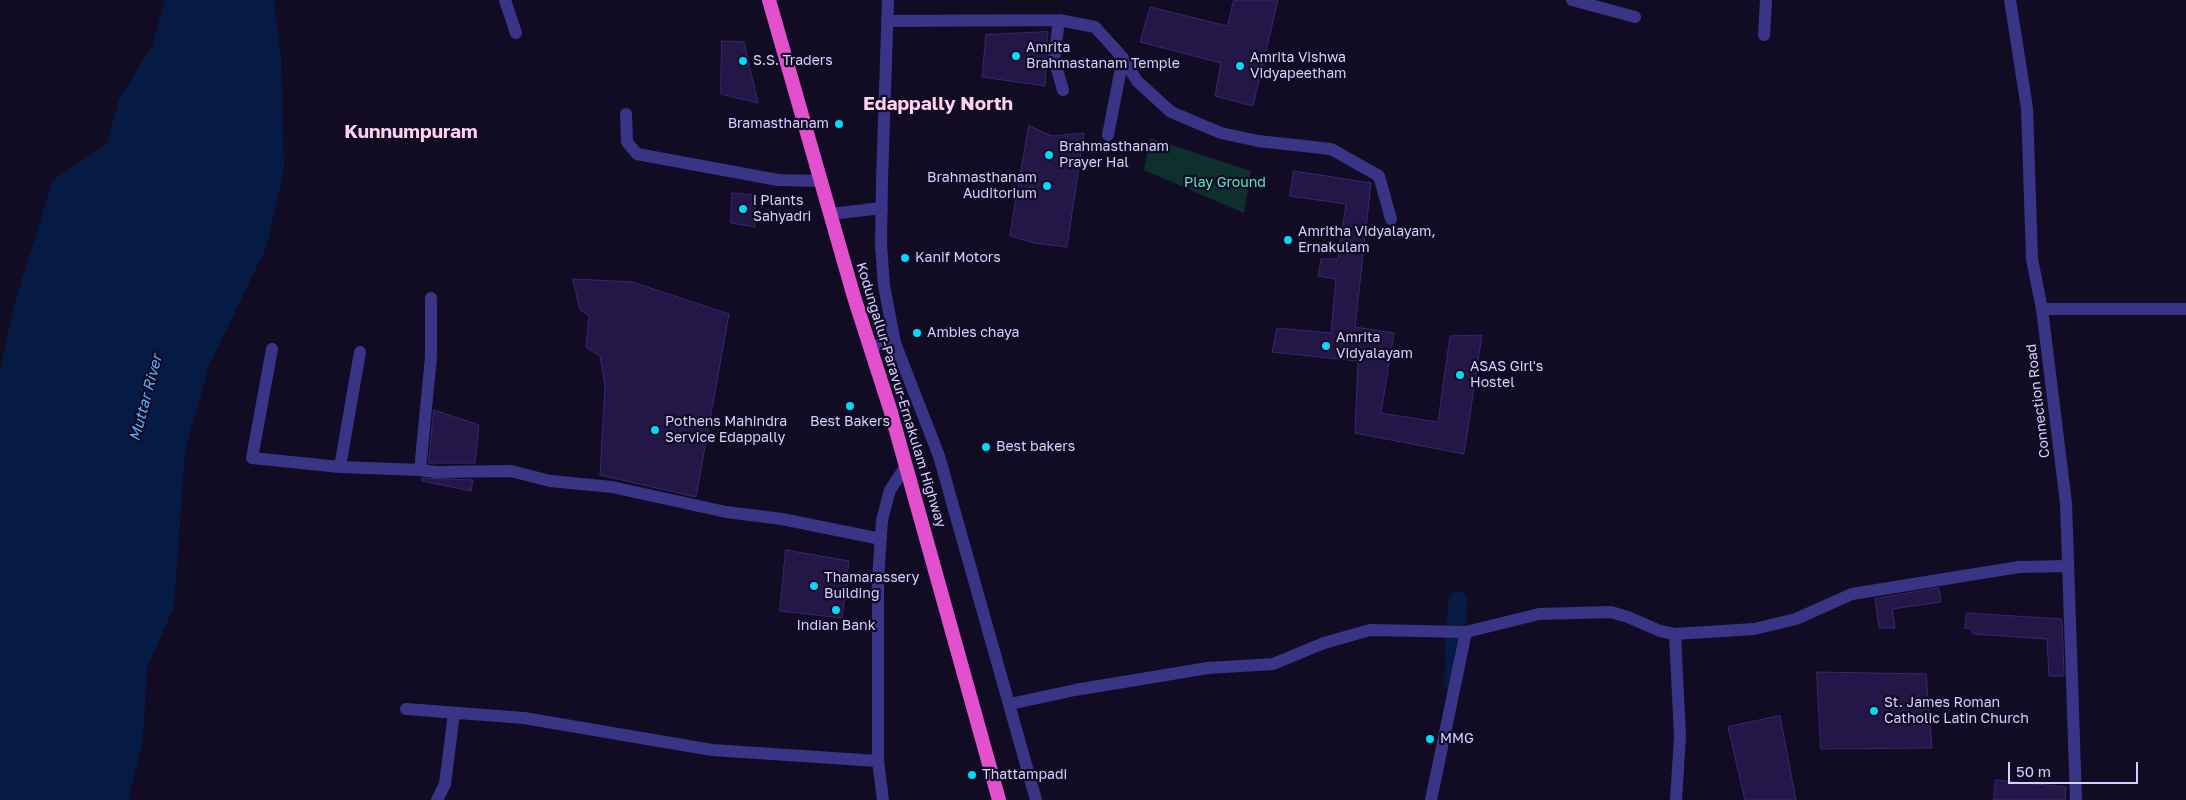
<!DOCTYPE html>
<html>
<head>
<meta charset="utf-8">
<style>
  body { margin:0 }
  #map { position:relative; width:2186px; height:800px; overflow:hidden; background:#110c24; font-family:"Golos Text",sans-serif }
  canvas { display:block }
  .scale { position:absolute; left:2008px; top:762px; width:130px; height:22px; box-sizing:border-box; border:2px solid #d6cfff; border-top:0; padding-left:6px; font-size:15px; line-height:18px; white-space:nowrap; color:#d6cfff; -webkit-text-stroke:4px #110c24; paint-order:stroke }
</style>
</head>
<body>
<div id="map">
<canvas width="2186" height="800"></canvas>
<div class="scale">50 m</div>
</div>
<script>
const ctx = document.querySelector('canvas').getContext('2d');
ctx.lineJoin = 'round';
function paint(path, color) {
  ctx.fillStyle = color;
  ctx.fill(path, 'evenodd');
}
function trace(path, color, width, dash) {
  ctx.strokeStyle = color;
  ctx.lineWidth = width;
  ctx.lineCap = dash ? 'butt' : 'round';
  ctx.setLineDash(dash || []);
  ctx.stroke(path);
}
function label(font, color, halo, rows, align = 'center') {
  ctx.font = font + ' "Golos Text",sans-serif';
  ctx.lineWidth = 4.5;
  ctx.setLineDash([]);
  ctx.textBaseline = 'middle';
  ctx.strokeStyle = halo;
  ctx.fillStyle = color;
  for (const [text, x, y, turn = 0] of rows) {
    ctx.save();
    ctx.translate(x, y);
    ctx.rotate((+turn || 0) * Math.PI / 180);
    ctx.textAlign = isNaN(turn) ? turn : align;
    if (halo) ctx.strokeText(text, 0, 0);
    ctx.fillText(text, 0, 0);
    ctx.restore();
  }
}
paint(new Path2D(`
  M 1150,138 L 1251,171 L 1244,213 L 1144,170 Z`), '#0f2e2e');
paint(new Path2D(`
  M 165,0 L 274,0 L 281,58 L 284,170 L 266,248 L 210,363 L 185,451 L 174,607 L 147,667 L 143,740 L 128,800 L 0,800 L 0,370 L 15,302 L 53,180 L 107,144 L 119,99 L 152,46 Z`), '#061b44');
trace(new Path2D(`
  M 1453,682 L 1455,670 L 1454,649 L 1458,601`), '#061b44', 19);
const building = new Path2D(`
  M 1234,0 L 1278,0 L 1253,106 L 1215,96 L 1221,63 L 1140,42 L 1150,7 L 1227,26 Z
  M 1048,32 L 1045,86 L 982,77 L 986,35 Z
  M 722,41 L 744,42 L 758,103 L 721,94 Z
  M 1029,126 L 1052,136 L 1084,133 L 1067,247 L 1035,243 L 1010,236 Z
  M 1294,171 L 1371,183 L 1355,327 L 1394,333 L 1381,413 L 1438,422 L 1450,336 L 1482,335 L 1464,454 L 1355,433 L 1358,361 L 1272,352 L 1277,328 L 1331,333 L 1336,279 L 1318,276 L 1321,259 L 1338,259 L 1346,204 L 1290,196 Z
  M 732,193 L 755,195 L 755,227 L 731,223 Z
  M 573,279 L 632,282 L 729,314 L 696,497 L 600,475 L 605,385 L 600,356 L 586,347 L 589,316 L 580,309 Z
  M 434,410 L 479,425 L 475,463 L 429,463 Z
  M 422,478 L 473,480 L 471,491 L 422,481 Z
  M 786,550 L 849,561 L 842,618 L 780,611 Z
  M 1939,588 L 1941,602 L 1892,609 L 1895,628 L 1879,628 L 1875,599 Z
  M 1967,613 L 2062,619 L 2064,676 L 2049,676 L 2047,639 L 1973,634 L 1971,629 L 1965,628 Z
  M 1817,672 L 1926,674 L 1932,748 L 1821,749 Z
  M 1780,716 L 1796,800 L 1745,800 L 1728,727 Z
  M 1996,780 L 2066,787 L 2065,800 L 1994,800 Z`);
paint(building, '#221746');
trace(building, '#392774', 1);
trace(new Path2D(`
  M 505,0 L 516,33
  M 1572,0 L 1635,17
  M 1059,20 L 1095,27 L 1123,58 L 1108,135
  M 887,21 L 1059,20 L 1054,59 L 1063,90
  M 1764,35 L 1766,0
  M 1123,58 L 1137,81 L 1171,112 L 1221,133 L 1258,141 L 1331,149 L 1379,176 L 1391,219
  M 626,114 L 627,142 L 637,154 L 778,180 L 821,181
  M 882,181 L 881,244 L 884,286 L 895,343 L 939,456 L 1036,800
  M 830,214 L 882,208
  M 2042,309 L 2186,309
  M 870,346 L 895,343
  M 272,349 L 252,458 L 340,467 L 420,470 L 436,472 L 511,471 L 550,481 L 612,487 L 726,512 L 782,519 L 881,539
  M 340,467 L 360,352
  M 420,470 L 431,357 L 431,298
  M 1675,634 L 1680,736 L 1676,800
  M 1010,704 L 1075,690 L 1208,668 L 1273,664 L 1324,643 L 1370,630 L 1466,632 L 1539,614 L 1611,612 L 1628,617 L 1660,631 L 1675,634 L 1754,629 L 1796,619 L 1852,594 L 2019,567 L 2068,566
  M 406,709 L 524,718 L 712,750 L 878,761
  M 437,800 L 445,784 L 454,713
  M 1431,800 L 1466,632`), '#3a3487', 12);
trace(new Path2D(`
  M 2010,0 L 2027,108 L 2032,259 L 2042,309 L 2066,503 L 2076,800
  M 882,181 L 888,0
  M 883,800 L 878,761 L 878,579 L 882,520 L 890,490 L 906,466`), '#3a3487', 12);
trace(new Path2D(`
  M 769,0 L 854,297 L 890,409 L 999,800`), '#e250ce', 14);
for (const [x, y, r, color] of [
  [1016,56,5,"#00dafa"],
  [743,61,5,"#00dafa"],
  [1240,66,5,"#00dafa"],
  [839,124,5,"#00dafa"],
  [1049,155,5,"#00dafa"],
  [1047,186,5,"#00dafa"],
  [743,209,5,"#00dafa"],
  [1288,240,5,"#00dafa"],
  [905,258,5,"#00dafa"],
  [917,333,5,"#00dafa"],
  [1326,346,5,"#00dafa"],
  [1460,375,5,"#00dafa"],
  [850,406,5,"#00dafa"],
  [655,430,5,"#00dafa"],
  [986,447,5,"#00dafa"],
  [814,586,5,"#00dafa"],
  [836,610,5,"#00dafa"],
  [1874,711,5,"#00dafa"],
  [1430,739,5,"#00dafa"],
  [972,775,5,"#00dafa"]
]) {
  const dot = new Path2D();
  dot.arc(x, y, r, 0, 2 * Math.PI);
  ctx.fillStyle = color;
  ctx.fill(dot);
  trace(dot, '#110c24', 2);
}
label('14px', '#d6cfff', '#110c24', [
  ["Amrita",1026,48],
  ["Brahmastanam Temple",1026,64],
  ["Amrita Vishwa",1250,58],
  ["Vidyapeetham",1250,74],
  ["S.S. Traders",753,61],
  ["Bramasthanam",829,124,"right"],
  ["Brahmasthanam",1059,147],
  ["Prayer Hal",1059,163],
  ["Brahmasthanam",1037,178,"right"],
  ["Auditorium",1037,194,"right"],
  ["i Plants",753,201],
  ["Sahyadri",753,217],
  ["Amritha Vidyalayam,",1298,232],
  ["Ernakulam",1298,248],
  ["Kanif Motors",915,258],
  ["Ambies chaya",927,333],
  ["Amrita",1336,338],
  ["Vidyalayam",1336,354],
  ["ASAS Girl's",1470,367],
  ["Hostel",1470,383],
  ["Pothens Mahindra",665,422],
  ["Service Edappally",665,438],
  ["Best Bakers",850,422,"center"],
  ["Best bakers",996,447],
  ["Thamarassery",824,578],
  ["Building",824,594],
  ["Indian Bank",836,626,"center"],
  ["St. James Roman",1884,703],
  ["Catholic Latin Church",1884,719],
  ["MMG",1440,739],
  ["Thattampadi",982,775]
], 'left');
label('14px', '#53e8c7', '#110c24', [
  ["Play Ground",1225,183]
]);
label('14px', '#d6cfff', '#110c24', [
  ["Kodungallur-Paravur-Ernakulam Highway",901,395,73],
  ["Connection Road",2038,401,-97]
]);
label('italic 15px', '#5dafff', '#110c24', [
  ["Muttar River",146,398,-75]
]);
label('bold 19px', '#ffd1ed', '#110c24', [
  ["Edappally North",938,104],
  ["Kunnumpuram",411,132]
]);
</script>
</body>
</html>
